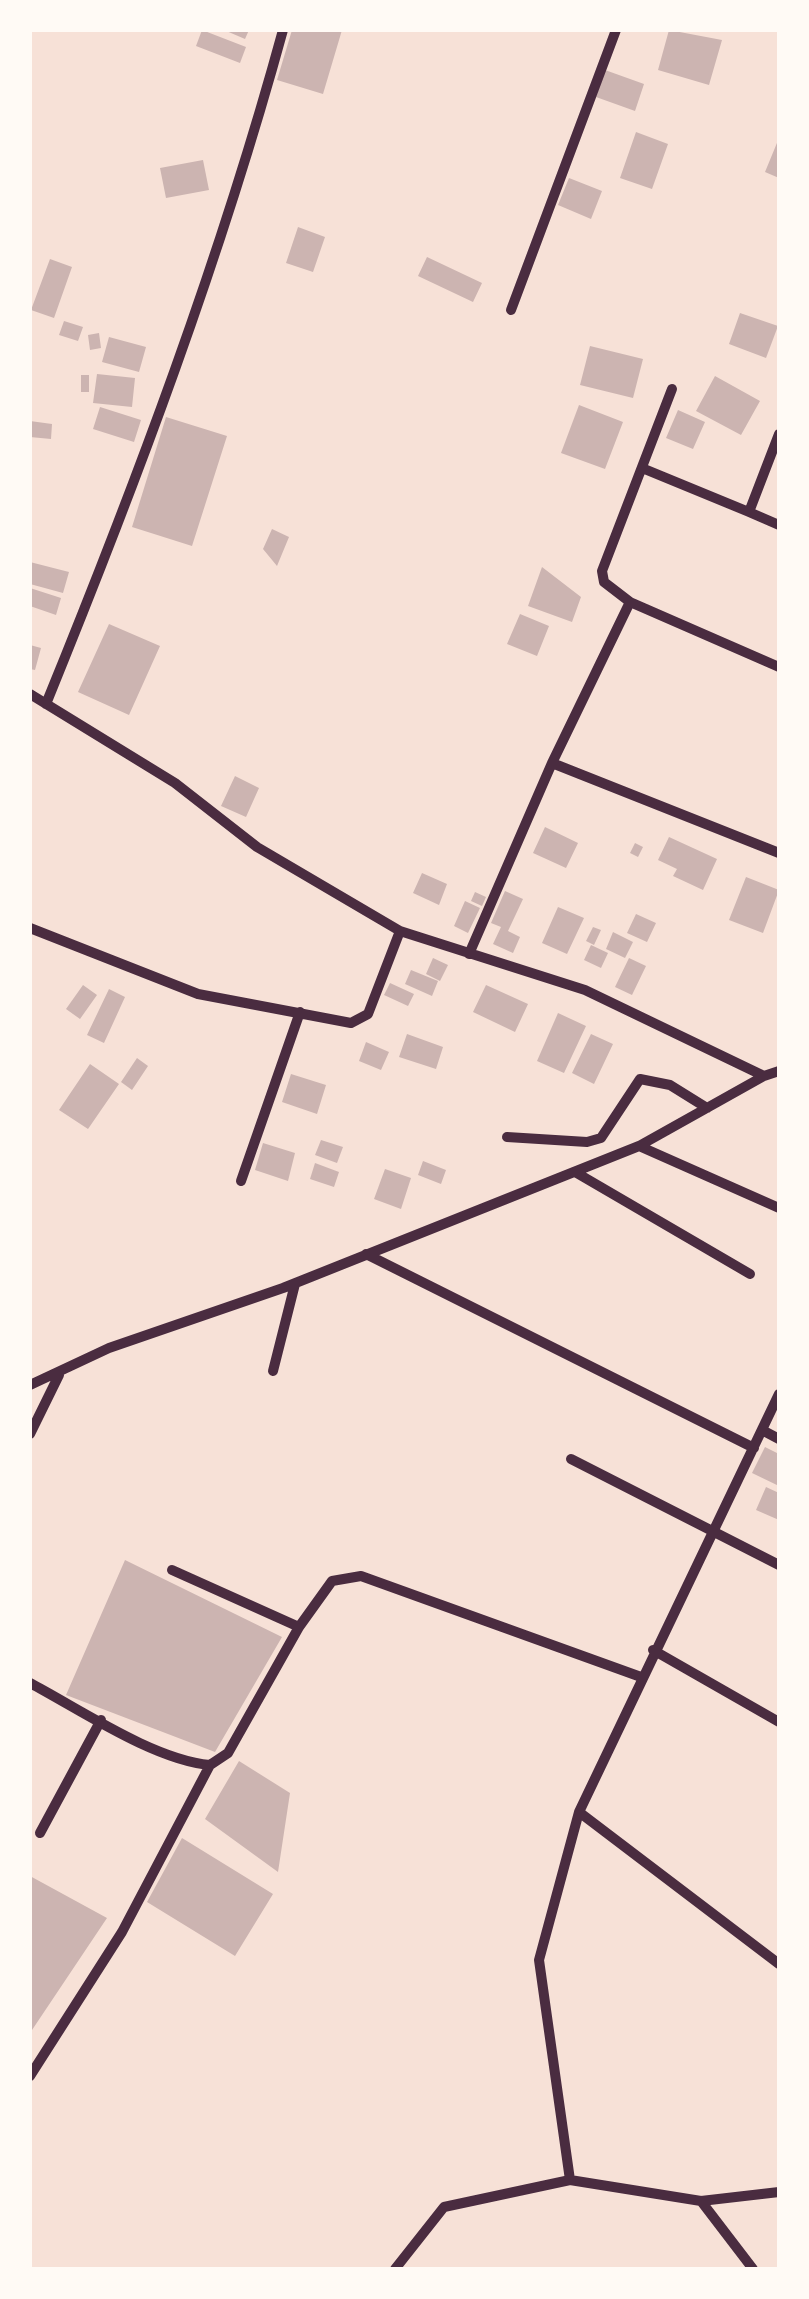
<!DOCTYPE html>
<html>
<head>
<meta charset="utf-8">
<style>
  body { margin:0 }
  #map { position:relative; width:809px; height:2299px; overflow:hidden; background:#f7e1d7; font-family:Roboto,sans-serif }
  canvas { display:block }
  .frame { position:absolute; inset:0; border:32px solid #fffaf5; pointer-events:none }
</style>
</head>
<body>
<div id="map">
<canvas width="809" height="2299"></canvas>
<div class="frame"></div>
</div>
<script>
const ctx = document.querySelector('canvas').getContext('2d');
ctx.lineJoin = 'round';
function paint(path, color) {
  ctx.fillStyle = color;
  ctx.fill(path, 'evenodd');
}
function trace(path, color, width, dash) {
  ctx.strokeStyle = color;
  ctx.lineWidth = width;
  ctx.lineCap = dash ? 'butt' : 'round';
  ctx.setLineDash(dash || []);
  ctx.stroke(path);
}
paint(new Path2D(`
  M 202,30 L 246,47 L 240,63 L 196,46 Z
  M 224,30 L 249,30 L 245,39 Z
  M 292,30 L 342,30 L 323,94 L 277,80 Z
  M 669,30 L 722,40 L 709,85 L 658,70 Z
  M 605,70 L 644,84 L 635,111 L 596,97 Z
  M 636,132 L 668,144 L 652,189 L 620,178 Z
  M 779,138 L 779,178 L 765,172 Z
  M 203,160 L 209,190 L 166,198 L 160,168 Z
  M 569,178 L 602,191 L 591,219 L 558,205 Z
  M 298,227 L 325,237 L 313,272 L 286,263 Z
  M 427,257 L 482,283 L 473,302 L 418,276 Z
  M 50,259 L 72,267 L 54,318 L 31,310 Z
  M 740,313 L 778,326 L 766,358 L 729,344 Z
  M 64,321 L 83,327 L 78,341 L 59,335 Z
  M 99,333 L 101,348 L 90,350 L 88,335 Z
  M 109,337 L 146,347 L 139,372 L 102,362 Z
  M 590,346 L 643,359 L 633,398 L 580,385 Z
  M 97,374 L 135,378 L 132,407 L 93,403 Z
  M 81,375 L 89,375 L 89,392 L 81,392 Z
  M 715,376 L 760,401 L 741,435 L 696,411 Z
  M 579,405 L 623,422 L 605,469 L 561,453 Z
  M 100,407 L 141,420 L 134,442 L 93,429 Z
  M 678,410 L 705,422 L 693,449 L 666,438 Z
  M 166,417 L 227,436 L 192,546 L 132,527 Z
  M 30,421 L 52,424 L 51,439 L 30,437 Z
  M 272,529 L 289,537 L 277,566 L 263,549 Z
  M 30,562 L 69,572 L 63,593 L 30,584 Z
  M 542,567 L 581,597 L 572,622 L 528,606 Z
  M 30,588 L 61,598 L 56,615 L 30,606 Z
  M 520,614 L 549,626 L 537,656 L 507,644 Z
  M 109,624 L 160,646 L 129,715 L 78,692 Z
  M 30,645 L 41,648 L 35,670 L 30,669 Z
  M 235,776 L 259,788 L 246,817 L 221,806 Z
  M 545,827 L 578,843 L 566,868 L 533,853 Z
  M 669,837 L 717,859 L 703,890 L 673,876 L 677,869 L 658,860 Z
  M 635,843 L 643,847 L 638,857 L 630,853 Z
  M 422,873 L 447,884 L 439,905 L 413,893 Z
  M 746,877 L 779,890 L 763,933 L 729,920 Z
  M 505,891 L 523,899 L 508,931 L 520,937 L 513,953 L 493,944 L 501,927 L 491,923 Z
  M 475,892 L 486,897 L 482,906 L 471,901 Z
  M 465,901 L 480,908 L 468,933 L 454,926 Z
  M 558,907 L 584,918 L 567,954 L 542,943 Z
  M 636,914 L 656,923 L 647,942 L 627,933 Z
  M 593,927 L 601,930 L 594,945 L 586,941 Z
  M 613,932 L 633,942 L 625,958 L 606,949 Z
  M 591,945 L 608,953 L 601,968 L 584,960 Z
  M 433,958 L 448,965 L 440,981 L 426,974 Z
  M 629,958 L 646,966 L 632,995 L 615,987 Z
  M 411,970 L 438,981 L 432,996 L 405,984 Z
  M 390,983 L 414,994 L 408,1006 L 384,995 Z
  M 83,985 L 97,995 L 80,1019 L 66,1009 Z
  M 486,985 L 528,1004 L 515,1032 L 473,1012 Z
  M 109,989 L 125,997 L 104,1043 L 87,1035 Z
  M 558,1013 L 586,1026 L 564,1073 L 537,1061 Z
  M 407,1034 L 443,1047 L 436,1069 L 399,1057 Z
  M 591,1034 L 613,1044 L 594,1084 L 572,1073 Z
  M 366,1042 L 389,1052 L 381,1070 L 359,1061 Z
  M 137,1058 L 148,1066 L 132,1090 L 121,1082 Z
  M 90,1064 L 119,1084 L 88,1129 L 59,1110 Z
  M 291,1074 L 326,1085 L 317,1114 L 282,1102 Z
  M 321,1140 L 343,1147 L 337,1163 L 315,1155 Z
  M 263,1143 L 295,1153 L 288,1181 L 255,1170 Z
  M 423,1161 L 446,1170 L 441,1184 L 418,1175 Z
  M 315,1163 L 339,1172 L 334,1187 L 310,1179 Z
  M 385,1169 L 411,1178 L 401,1209 L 374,1199 Z
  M 765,1447 L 779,1454 L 779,1486 L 752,1473 Z
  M 766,1487 L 779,1493 L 779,1520 L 756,1510 Z
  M 125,1560 L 282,1637 L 215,1752 L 66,1695 Z
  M 239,1761 L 290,1793 L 278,1872 L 205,1819 Z
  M 182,1838 L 273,1894 L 235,1956 L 147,1902 Z
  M 30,1876 L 107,1918 L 30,2033 Z`), '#ccb4b1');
trace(new Path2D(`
  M 511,310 L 616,30
  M 672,389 L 602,571 L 604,582 L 630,602 L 779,667
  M 779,434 L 749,512 L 779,525
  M 642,468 L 749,512
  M 30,694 L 175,783 L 257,847 L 400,931 L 585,990 L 764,1076 L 779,1071
  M 46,704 C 136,483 220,260 283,30
  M 552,763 L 779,853
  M 30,928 L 198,994 L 351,1023 L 368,1014 L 400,931
  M 469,954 L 552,763 L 630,602
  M 507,1137 L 587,1142 L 601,1138 L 640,1079 L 670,1085 L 707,1108
  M 639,1146 L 779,1208
  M 575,1172 L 750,1274
  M 241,1181 L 300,1012
  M 366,1254 L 754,1448
  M 273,1371 L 295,1284
  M 30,1385 L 109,1348 L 283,1288 L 639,1146 L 764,1076
  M 762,1430 L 779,1439
  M 30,1434 L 59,1375
  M 571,1459 L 779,1565
  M 172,1570 L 299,1627
  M 653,1650 L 779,1722
  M 30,1683 C 81,1710 154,1760 210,1765 L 228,1753 L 299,1627 L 332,1581 L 361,1576 L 641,1677
  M 579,1812 L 779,1964
  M 40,1833 L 101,1720
  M 30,2076 L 122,1932 L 210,1765
  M 570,2180 L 701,2201 L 779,2192
  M 701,2201 L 753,2269
  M 395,2269 L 444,2207 L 570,2180 L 539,1960 L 579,1812 L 779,1394`), '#4a2c40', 10);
</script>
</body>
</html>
